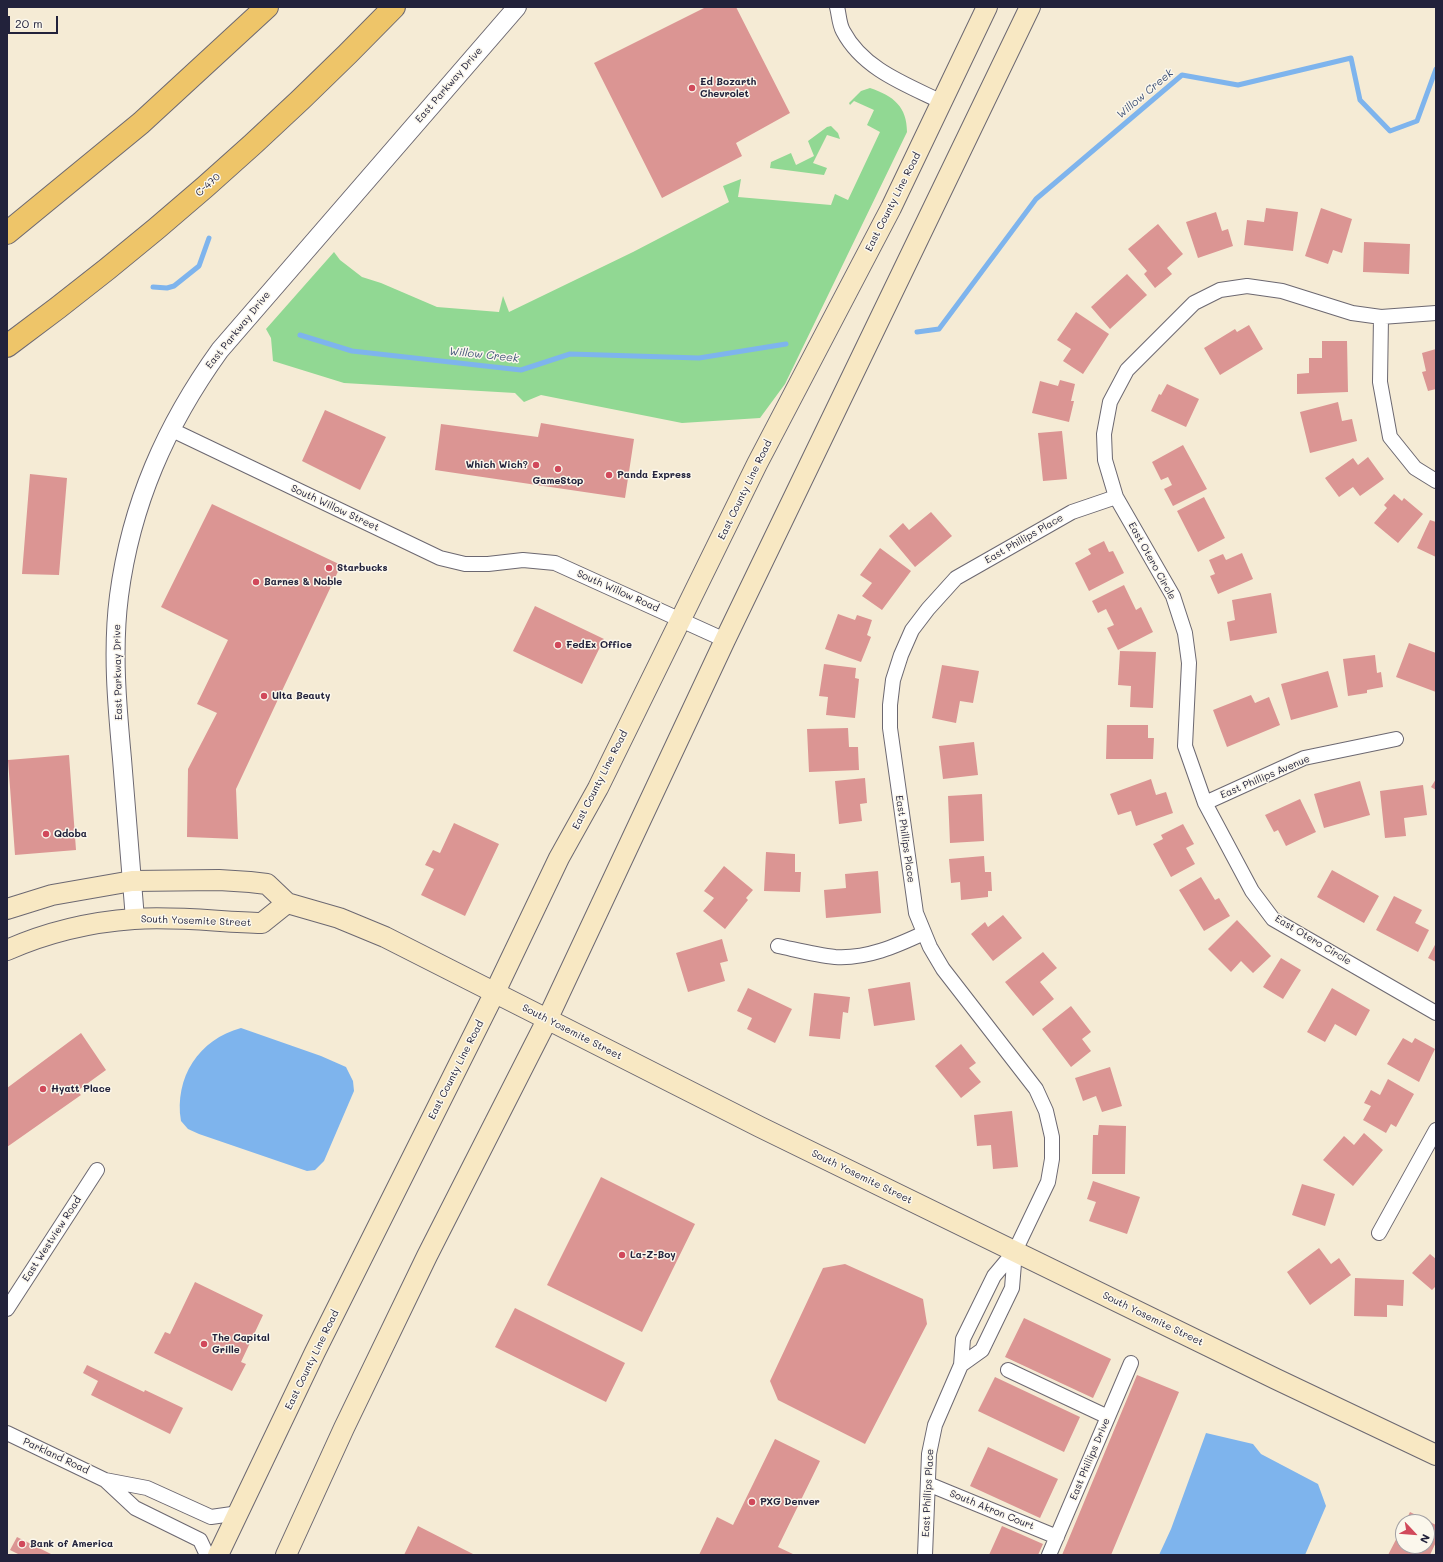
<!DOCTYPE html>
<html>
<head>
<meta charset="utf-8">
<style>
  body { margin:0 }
  #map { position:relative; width:1443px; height:1562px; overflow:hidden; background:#f5ebd5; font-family:Mali,sans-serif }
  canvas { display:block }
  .frame { position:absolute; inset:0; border:8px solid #22223b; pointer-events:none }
  .north { position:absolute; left:1395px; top:1514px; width:40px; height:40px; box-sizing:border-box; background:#fbf7ec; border:1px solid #a4a2a5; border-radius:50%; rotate:116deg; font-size:11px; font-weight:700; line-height:16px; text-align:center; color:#22223b }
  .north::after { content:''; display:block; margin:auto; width:14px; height:18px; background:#d1495b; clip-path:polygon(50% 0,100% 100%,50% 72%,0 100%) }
  .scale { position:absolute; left:8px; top:16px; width:50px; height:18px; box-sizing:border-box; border:2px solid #22223b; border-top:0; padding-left:5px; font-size:12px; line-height:14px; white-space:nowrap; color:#22223b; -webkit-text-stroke:3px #fbf7ec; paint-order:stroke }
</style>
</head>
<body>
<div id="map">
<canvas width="1443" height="1562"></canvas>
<div class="frame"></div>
<div class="north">N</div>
<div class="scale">20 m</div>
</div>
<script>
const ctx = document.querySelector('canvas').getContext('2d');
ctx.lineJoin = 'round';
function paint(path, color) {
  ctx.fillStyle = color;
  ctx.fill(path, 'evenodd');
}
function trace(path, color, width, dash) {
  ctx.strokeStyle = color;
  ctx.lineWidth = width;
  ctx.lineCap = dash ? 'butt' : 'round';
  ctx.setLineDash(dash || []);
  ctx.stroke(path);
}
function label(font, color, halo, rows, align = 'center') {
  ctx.font = font + ' Mali,sans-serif';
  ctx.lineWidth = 3;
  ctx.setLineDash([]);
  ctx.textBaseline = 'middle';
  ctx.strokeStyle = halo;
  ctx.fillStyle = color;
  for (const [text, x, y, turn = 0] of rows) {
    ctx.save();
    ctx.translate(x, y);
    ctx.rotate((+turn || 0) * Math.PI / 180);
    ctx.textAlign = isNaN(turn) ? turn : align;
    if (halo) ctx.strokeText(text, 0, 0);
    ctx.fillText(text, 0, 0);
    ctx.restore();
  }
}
paint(new Path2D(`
  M 870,88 C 894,96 907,107 907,132 L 785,384 L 760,418 L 682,423 L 541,395 L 524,402 L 515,393 L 344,383 L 273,361 L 271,338 L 266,329 L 334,252 L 340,260 L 362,277 L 381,283 L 437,307 L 499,312 L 503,296 L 509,312 L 633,252 L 729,202 L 723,186 L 741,179 L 738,197 L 831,205 L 835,194 L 848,200 L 880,132 L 867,125 L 874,110 L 854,101 L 850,105 L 849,103 L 861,91 Z
  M 831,126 L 838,133 L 840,139 L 827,135 L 813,163 L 827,168 L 824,175 L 770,168 L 771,162 L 791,153 L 796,165 L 814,156 L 808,141 L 827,127 Z`), '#91d893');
paint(new Path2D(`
  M 241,1028 L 321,1056 L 346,1067 L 353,1081 L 354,1091 L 324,1161 L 315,1170 L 307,1171 L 199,1134 L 188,1129 L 181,1121 C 174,1078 199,1039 241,1028 Z
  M 1206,1433 L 1253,1444 L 1261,1454 L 1318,1484 L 1326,1506 L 1305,1555 L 1159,1555 L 1171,1529 Z`), '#7eb4ed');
trace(new Path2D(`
  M 153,287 L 167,288 L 174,286 L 199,266 L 209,238
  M 917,332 L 939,329 L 1036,199 L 1182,75 L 1238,85 L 1351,58 L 1360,100 L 1390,131 L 1417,121 L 1436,69
  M 300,335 L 352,351 L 521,370 L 570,354 L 699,358 L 786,344`), '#7eb4ed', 5);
paint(new Path2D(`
  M 706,7 L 736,7 L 790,113 L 736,143 L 742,156 L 662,198 L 594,63 Z
  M 1266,208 L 1298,212 L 1293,251 L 1244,245 L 1247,220 L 1264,222 Z
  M 1321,208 L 1352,219 L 1342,253 L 1333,250 L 1328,264 L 1305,256 Z
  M 1216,212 L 1222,231 L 1228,229 L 1233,246 L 1198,258 L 1186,222 Z
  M 1158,224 L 1183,254 L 1167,268 L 1172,274 L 1155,288 L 1144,274 L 1147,271 L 1128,249 Z
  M 1364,242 L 1410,244 L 1409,274 L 1363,272 Z
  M 1127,274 L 1147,295 L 1110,329 L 1091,307 Z
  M 1076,312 L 1109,334 L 1083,374 L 1063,361 L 1071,349 L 1057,340 Z
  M 1249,325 L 1263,349 L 1220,375 L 1204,348 L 1235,329 L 1237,332 Z
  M 1322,341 L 1347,341 L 1348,392 L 1297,394 L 1297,374 L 1309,373 L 1309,358 L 1322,358 Z
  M 1436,349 L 1436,389 L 1428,391 L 1422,372 L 1426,371 L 1422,353 Z
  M 1060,380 L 1075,384 L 1071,401 L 1074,401 L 1069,422 L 1032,413 L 1040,381 L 1058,386 Z
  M 1167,384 L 1199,399 L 1186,427 L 1151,411 L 1159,394 L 1161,395 Z
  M 1338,402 L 1342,421 L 1352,419 L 1357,441 L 1310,453 L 1300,412 Z
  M 325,410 L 386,437 L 360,490 L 302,461 Z
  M 541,423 L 634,439 L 625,498 L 435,470 L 441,424 L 538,437 Z
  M 1062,431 L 1067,479 L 1043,481 L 1038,433 Z
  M 1183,445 L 1207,489 L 1173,506 L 1164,489 L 1172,485 L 1168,477 L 1161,480 L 1152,462 Z
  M 1368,457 L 1384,479 L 1360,496 L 1353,487 L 1339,497 L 1325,478 L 1353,458 L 1358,465 Z
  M 30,474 L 67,478 L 59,575 L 22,574 Z
  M 1394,494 L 1402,501 L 1404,498 L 1423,514 L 1398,543 L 1374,523 L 1387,508 L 1384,505 Z
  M 1204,497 L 1225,538 L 1198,552 L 1177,511 Z
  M 212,504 L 341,565 L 236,789 L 238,839 L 187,837 L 188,769 L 217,713 L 197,704 L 228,640 L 161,607 Z
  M 931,512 L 952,536 L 915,567 L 889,536 L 903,523 L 909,530 Z
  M 1430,520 L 1436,522 L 1436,557 L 1417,548 Z
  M 1104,541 L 1109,552 L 1113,551 L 1124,573 L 1089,591 L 1075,563 L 1091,554 L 1088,549 Z
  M 880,548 L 911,571 L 882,610 L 862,596 L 872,583 L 860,575 Z
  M 1242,553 L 1253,579 L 1218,594 L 1210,576 L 1215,574 L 1209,560 L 1223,554 L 1226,560 Z
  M 1124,585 L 1136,610 L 1141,607 L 1153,632 L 1118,650 L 1107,628 L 1114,625 L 1106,609 L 1098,613 L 1092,601 Z
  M 1271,593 L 1277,633 L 1230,641 L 1227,622 L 1235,620 L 1232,600 Z
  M 535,606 L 604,639 L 582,684 L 513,651 Z
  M 838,614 L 855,620 L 857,615 L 872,620 L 867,635 L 871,637 L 861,662 L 825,649 Z
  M 1409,643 L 1436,653 L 1436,692 L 1396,677 Z
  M 1120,651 L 1156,652 L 1153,708 L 1130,707 L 1131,686 L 1118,685 Z
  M 1375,655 L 1377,673 L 1381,672 L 1383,687 L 1367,690 L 1367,693 L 1348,696 L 1343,659 Z
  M 824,664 L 856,668 L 855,678 L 859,679 L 855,718 L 826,715 L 828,697 L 819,696 Z
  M 942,665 L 979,671 L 973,703 L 960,701 L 956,723 L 932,718 Z
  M 1328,671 L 1338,707 L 1291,720 L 1281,684 Z
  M 1251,695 L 1255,703 L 1269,697 L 1280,725 L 1227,747 L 1213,710 Z
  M 1107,725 L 1148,725 L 1148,738 L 1154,738 L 1153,759 L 1106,759 Z
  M 848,728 L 849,747 L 858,747 L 859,770 L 809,772 L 807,729 Z
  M 974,742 L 978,775 L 943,779 L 939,746 Z
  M 69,755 L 76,850 L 15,855 L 8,760 Z
  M 865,778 L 867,803 L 860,804 L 862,821 L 839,824 L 835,781 Z
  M 1151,779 L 1156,795 L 1166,792 L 1173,813 L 1136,826 L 1131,811 L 1118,815 L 1110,794 Z
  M 1436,779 L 1436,790 L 1431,787 Z
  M 1360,781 L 1370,815 L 1324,828 L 1314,794 Z
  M 1423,785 L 1427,815 L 1404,818 L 1406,836 L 1385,838 L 1380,791 Z
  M 982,794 L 984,841 L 950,843 L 948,796 Z
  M 1300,799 L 1316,832 L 1286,846 L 1278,830 L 1274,832 L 1265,815 Z
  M 454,823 L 499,844 L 465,916 L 421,895 L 434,869 L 425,865 L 433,850 L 440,853 Z
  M 1183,824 L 1194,844 L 1186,848 L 1195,864 L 1171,877 L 1153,844 L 1163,839 L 1161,835 Z
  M 766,852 L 795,854 L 795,872 L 801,872 L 800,892 L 764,891 Z
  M 984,856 L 985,872 L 991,872 L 992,891 L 988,891 L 988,897 L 961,900 L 960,882 L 951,883 L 949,859 Z
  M 724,866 L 753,890 L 746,898 L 748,900 L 725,929 L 703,911 L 714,898 L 704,891 Z
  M 1332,870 L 1379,896 L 1364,923 L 1317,897 Z
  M 878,871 L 881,913 L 826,918 L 824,890 L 846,888 L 845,874 Z
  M 1201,877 L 1215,900 L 1219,898 L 1230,916 L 1204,931 L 1179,890 Z
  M 1394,896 L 1422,910 L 1415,923 L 1429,930 L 1418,952 L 1376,930 Z
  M 1003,915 L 1022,938 L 993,961 L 971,934 L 985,922 L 988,927 Z
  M 1237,920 L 1271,956 L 1253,973 L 1241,961 L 1231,972 L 1208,949 Z
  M 722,939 L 728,961 L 720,963 L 725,981 L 688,992 L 676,953 Z
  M 1436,943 L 1436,962 L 1428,958 Z
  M 1043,952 L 1057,968 L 1040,982 L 1054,999 L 1033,1016 L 1005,982 Z
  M 1281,958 L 1301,970 L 1283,999 L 1263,987 Z
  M 910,982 L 915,1020 L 874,1026 L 868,989 Z
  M 748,988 L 792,1009 L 775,1043 L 747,1029 L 752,1018 L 737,1011 Z
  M 1332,988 L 1370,1010 L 1356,1036 L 1335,1024 L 1325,1042 L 1307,1032 Z
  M 814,993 L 850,997 L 848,1013 L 843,1012 L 840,1039 L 809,1036 Z
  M 1071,1006 L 1091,1032 L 1082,1039 L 1091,1051 L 1071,1067 L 1042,1029 Z
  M 81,1033 L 106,1070 L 77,1091 L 81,1095 L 7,1147 L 7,1088 Z
  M 1403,1038 L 1412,1043 L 1415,1038 L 1435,1049 L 1419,1082 L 1387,1064 Z
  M 961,1044 L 976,1063 L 969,1068 L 981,1082 L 961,1098 L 935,1066 Z
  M 1110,1067 L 1122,1106 L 1102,1112 L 1096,1096 L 1083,1101 L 1075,1078 Z
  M 1388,1079 L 1414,1094 L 1396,1127 L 1391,1124 L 1386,1133 L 1363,1120 L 1371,1106 L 1364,1103 L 1371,1090 L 1380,1095 Z
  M 1012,1111 L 1018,1167 L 993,1169 L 991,1145 L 977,1146 L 974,1115 Z
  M 1099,1125 L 1126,1126 L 1125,1174 L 1092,1174 L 1093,1135 L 1098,1135 Z
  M 1364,1133 L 1383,1150 L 1353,1186 L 1323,1160 L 1344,1136 L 1354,1145 Z
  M 601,1177 L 695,1224 L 642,1332 L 547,1285 Z
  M 1093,1181 L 1140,1197 L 1127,1234 L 1089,1221 L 1096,1202 L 1087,1199 Z
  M 1302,1184 L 1335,1194 L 1325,1226 L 1292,1215 Z
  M 1319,1248 L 1331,1264 L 1339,1258 L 1351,1275 L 1310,1305 L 1287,1272 Z
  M 1430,1254 L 1436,1259 L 1436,1286 L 1432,1290 L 1412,1273 Z
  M 845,1264 L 923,1299 L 927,1324 L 865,1444 L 778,1400 L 770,1381 L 823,1268 Z
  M 1355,1278 L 1404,1280 L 1403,1306 L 1387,1305 L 1387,1317 L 1354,1316 Z
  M 195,1282 L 263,1315 L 241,1362 L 246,1364 L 232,1391 L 154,1353 L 165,1332 L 170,1334 Z
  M 515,1308 L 625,1363 L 606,1402 L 495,1347 Z
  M 1024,1318 L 1111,1359 L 1093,1398 L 1005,1357 Z
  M 87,1365 L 144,1392 L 145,1390 L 183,1408 L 170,1434 L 91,1395 L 98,1381 L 83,1373 Z
  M 1137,1375 L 1179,1392 L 1111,1555 L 1062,1555 Z
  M 995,1377 L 1080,1417 L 1064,1452 L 978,1411 Z
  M 775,1439 L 820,1461 L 778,1547 L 795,1555 L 699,1555 L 717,1517 L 733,1525 Z
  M 988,1447 L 1058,1479 L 1040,1518 L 970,1486 Z
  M 1410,1512 L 1436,1525 L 1436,1542 L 1430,1555 L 1388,1555 L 1403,1526 L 1403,1546 L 1427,1546 L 1427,1522 L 1405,1522 Z
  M 418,1526 L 475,1555 L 404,1555 Z
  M 1002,1526 L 1043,1544 L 1038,1555 L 989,1555 Z
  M 17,1537 L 53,1555 L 20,1555 L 10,1550 Z`), '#db9593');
const minor = new Path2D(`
  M 837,7 C 839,14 839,24 843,31 C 863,69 905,84 942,102
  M 1436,313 L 1381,317 L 1352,313 L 1282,291 L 1247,286 L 1220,290 L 1194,303 L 1127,370 L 1110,402 L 1104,434 L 1105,460 L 1116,497 L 1173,596 L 1185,633 L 1189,663 L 1185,746 L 1205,803 L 1252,891 L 1273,919 L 1436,1013
  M 1381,317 L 1380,382 L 1390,437 L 1415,468 L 1436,481
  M 170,429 L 440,558 L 465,564 L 488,564 L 523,560 L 555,563 L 725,640
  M 1205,803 L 1304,758 L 1396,739
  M 778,946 C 797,950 816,955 835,957 C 867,959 896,946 924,933
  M 1379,1233 L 1436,1130
  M 7,1309 L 97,1170
  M 961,1365 L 982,1350 L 1012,1288 L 1015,1251
  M 1008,1370 L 1108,1417
  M 7,1433 L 105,1480 L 147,1488 L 211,1517 L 239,1513
  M 105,1480 L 135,1508 L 200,1540 L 207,1555
  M 928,1484 L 1057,1537
  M 925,1555 L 929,1454 L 935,1425 L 961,1365 L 963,1339 L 994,1276 L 1015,1251 L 1048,1182 L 1052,1159 L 1052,1137 L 1046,1111 L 1036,1089 L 943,969 L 930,947 L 916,913 L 890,728 L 890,705 L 893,680 L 901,655 L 912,630 L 928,609 L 956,578 L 1072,512 L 1116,497
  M 1049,1555 L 1131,1363`);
const tertiary = new Path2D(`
  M 135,919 C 131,865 126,812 122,759 C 117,705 112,650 119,596 C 131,504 166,425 220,350 L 517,7`);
const secondary = new Path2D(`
  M 7,909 L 52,895 L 132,881 L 219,880 L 250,882 L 267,884 L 287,903 L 339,918 L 385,937 L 760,1127 L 1276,1379 L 1436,1455
  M 7,950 C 48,932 90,922 134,919 C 177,916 220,922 262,923 L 287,903
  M 218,1555 L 315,1352 L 495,992 L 559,858 L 598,788 L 757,464 L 891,208 L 987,7
  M 286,1555 L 344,1428 L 427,1256 L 547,1020 L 725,640 L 1030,7`);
const motorway = new Path2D(`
  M 7,233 L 141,123 L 267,7
  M 7,346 C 146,244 274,131 394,7`);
trace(minor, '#6c6871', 16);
trace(tertiary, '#6c6871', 20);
trace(secondary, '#6c6871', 22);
trace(motorway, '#6c6871', 24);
trace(minor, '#fff', 14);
trace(tertiary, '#fff', 18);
trace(secondary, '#f8e8c3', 20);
trace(motorway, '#eec569', 22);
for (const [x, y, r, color] of [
  [692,88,4,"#d1495b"],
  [536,465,4,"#d1495b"],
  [558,469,4,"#d1495b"],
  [609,475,4,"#d1495b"],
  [329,568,4,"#d1495b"],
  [256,582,4,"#d1495b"],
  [558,645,4,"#d1495b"],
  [264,696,4,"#d1495b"],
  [46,834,4,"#d1495b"],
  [43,1089,4,"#d1495b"],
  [622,1255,4,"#d1495b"],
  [204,1344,4,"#d1495b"],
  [752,1502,4,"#d1495b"],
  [22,1544,4,"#d1495b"]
]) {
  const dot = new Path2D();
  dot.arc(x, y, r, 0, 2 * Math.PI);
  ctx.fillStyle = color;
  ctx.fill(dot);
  trace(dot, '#fbf7ec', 1.5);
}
label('bold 10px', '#22223b', '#fbf7ec', [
  ["Ed Bozarth",700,82],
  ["Chevrolet",700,94],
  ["Which Wich?",528,465,"right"],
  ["Panda Express",617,475],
  ["GameStop",558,481,"center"],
  ["Starbucks",337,568],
  ["Barnes & Noble",264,582],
  ["FedEx Office",566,645],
  ["Ulta Beauty",272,696],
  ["Qdoba",54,834],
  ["Hyatt Place",51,1089],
  ["La-Z-Boy",630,1255],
  ["The Capital",212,1338],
  ["Grille",212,1350],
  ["PXG Denver",760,1502],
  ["Bank of America",30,1544]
], 'left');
label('10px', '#22223b', '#fbf7ec', [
  ["East Parkway Drive",449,85,-49],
  ["C-470",208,185,-42],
  ["East County Line Road",893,202,-63],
  ["East Parkway Drive",238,330,-51],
  ["East County Line Road",745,490,-64],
  ["South Willow Street",335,508,25],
  ["East Phillips Place",1024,539,-30],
  ["East Otero Circle",1152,561,61],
  ["South Willow Road",618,591,24],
  ["East Parkway Drive",118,672,-91],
  ["East Phillips Avenue",1265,777,-23],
  ["East County Line Road",600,780,-63],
  ["East Phillips Place",905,839,82],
  ["South Yosemite Street",196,921,2],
  ["East Otero Circle",1313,940,31],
  ["South Yosemite Street",572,1032,27],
  ["East County Line Road",456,1070,-63],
  ["South Yosemite Street",862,1177,26],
  ["East Westview Road",52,1239,-57],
  ["South Yosemite Street",1153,1319,26],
  ["East County Line Road",312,1360,-64],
  ["Parkland Road",56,1456,25],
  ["East Phillips Drive",1090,1459,-67],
  ["East Phillips Place",928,1493,-87],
  ["South Akron Court",992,1510,22]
]);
label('italic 11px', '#425579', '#fbf7ec', [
  ["Willow Creek",1145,94,-40],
  ["Willow Creek",484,355,6]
]);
</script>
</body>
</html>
